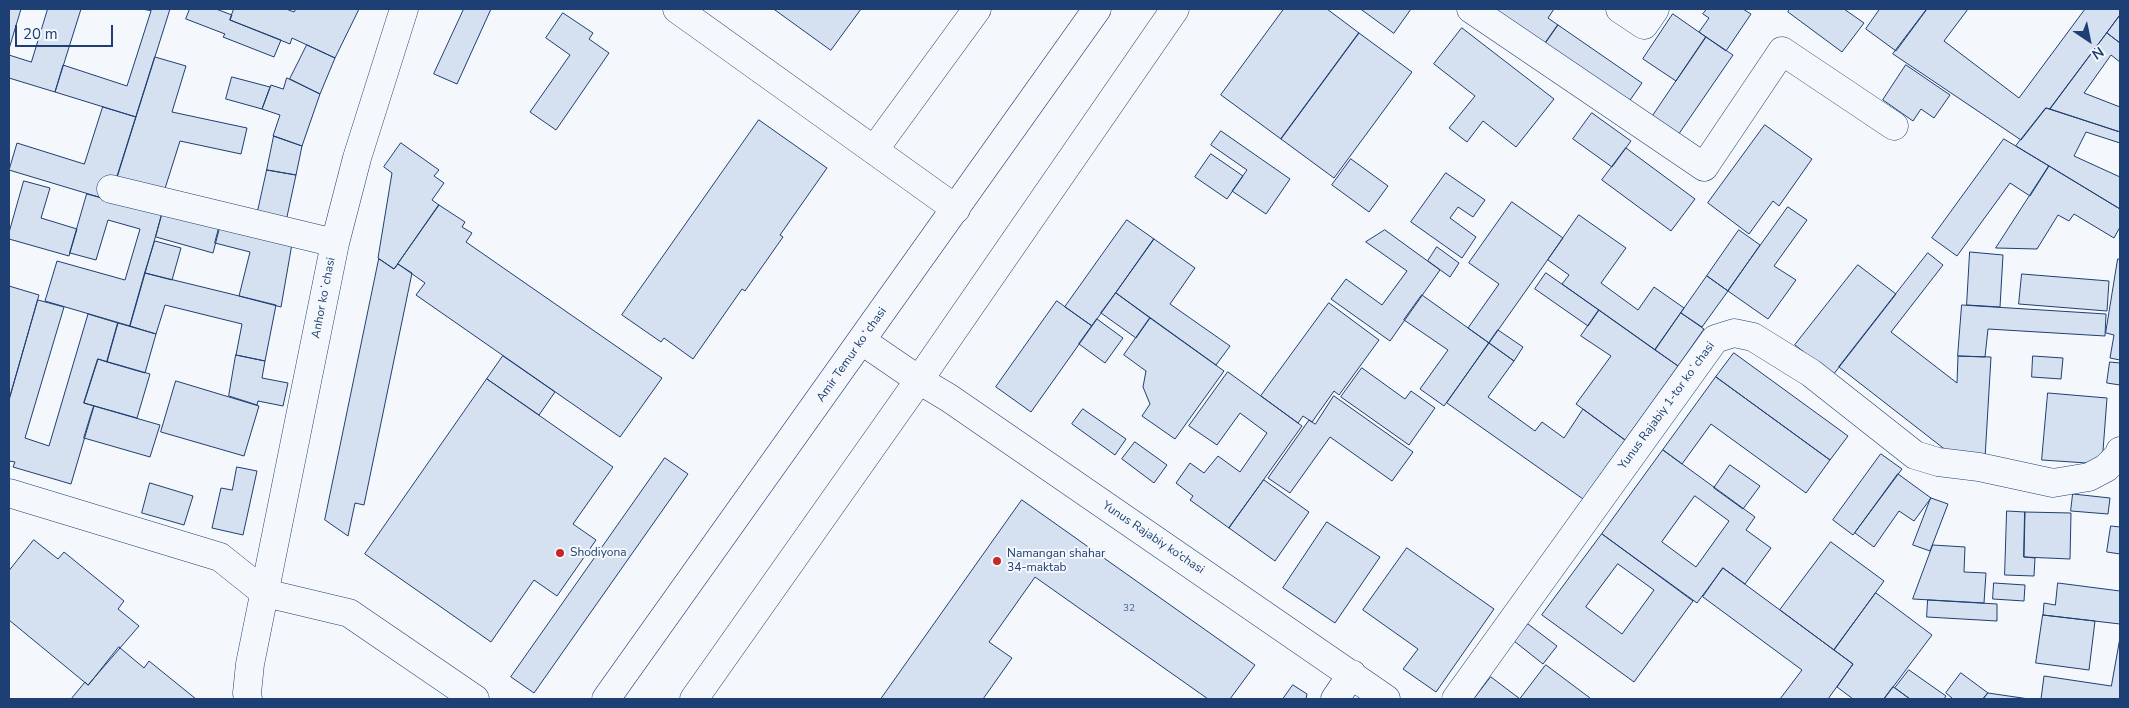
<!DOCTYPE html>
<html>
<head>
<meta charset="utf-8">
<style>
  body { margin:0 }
  #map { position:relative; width:2129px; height:708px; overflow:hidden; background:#f4f7fb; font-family:"Nunito Sans",sans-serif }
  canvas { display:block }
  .frame { position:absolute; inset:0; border:10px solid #1d3f73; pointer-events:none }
  .north { position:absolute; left:2064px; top:15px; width:50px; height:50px; -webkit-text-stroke:4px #f4f7fb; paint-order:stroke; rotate:146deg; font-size:14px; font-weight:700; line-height:20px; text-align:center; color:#1d3f73 }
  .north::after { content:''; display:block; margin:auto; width:18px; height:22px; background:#1d3f73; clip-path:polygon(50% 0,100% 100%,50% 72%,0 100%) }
  .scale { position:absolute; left:15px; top:25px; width:98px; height:22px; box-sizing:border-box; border:2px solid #1d3f73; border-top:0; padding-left:6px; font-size:15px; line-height:18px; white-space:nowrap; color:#1d3f73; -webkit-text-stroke:4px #f4f7fb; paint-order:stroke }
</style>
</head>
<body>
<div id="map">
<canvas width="2129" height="708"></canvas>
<div class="frame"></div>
<div class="north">N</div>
<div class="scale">20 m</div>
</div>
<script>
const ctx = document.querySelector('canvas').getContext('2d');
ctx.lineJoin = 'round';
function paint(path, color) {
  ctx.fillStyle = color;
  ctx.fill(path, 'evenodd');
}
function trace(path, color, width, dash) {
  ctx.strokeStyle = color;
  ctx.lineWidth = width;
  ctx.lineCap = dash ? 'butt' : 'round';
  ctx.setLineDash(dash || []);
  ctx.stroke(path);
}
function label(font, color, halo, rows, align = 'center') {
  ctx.font = font + ' "Nunito Sans",sans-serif';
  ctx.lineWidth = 4;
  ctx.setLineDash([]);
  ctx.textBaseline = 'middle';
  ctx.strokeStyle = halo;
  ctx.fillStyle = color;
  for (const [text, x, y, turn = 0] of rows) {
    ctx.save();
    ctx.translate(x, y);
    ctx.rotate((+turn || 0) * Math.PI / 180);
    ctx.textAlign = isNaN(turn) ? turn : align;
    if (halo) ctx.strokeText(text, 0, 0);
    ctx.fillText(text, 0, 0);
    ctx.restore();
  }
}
const building = new Path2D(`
  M 9,9 L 21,9 L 9,49 Z
  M 48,9 L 81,9 L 55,92 L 9,78 L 9,55 L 31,62 Z
  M 142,9 L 170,9 L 136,117 L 55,92 L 63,65 L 127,86 L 151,11 Z
  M 190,9 L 216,9 L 232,15 L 230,20 L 281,40 L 274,57 L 223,37 L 225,34 L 186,19 Z
  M 234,9 L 286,9 L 294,12 L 296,9 L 359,9 L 335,58 L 292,38 L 290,44 L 230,20 Z
  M 464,9 L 491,9 L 457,84 L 434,74 Z
  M 774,9 L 861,9 L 831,50 Z
  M 1284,9 L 1327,9 L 1359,33 L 1281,139 L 1221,95 Z
  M 1361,9 L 1411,9 L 1394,33 Z
  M 1491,9 L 1554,9 L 1548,18 L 1558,25 L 1544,45 Z
  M 1707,9 L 1743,9 L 1751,14 L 1726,51 L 1699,32 L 1709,18 L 1703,14 Z
  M 1790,9 L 1844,9 L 1864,23 L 1842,52 L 1788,12 Z
  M 1880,9 L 1927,9 L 1896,51 L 1866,29 Z
  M 1927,9 L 1968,9 L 1944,41 L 2019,98 L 2085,9 L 2120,9 L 2120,15 L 2050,109 L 2046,108 L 2021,140 L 1893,54 Z
  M 563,13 L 593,33 L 589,39 L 609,53 L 556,130 L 530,112 L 570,55 L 546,38 Z
  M 1673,14 L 1706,37 L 1676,81 L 1643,59 Z
  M 2120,15 L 2120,43 L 2107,33 Z
  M 1558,25 L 1642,83 L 1628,103 L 1544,45 Z
  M 1462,28 L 1554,99 L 1516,147 L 1483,121 L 1467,142 L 1449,128 L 1475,96 L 1434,64 Z
  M 1359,33 L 1412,72 L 1334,178 L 1281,139 Z
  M 2107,33 L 2120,43 L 2120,62 L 2111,55 L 2084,93 L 2120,107 L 2120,132 L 2050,109 Z
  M 1706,37 L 1733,55 L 1676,138 L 1650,120 Z
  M 307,45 L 335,58 L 320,94 L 290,79 Z
  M 155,57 L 186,66 L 172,112 L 247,128 L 241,154 L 180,141 L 162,198 L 115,184 Z
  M 1906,65 L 1950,95 L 1934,118 L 1921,109 L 1913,121 L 1883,100 Z
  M 232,77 L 270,87 L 262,109 L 226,99 Z
  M 287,78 L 320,94 L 302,146 L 273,136 L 280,115 L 262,109 L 271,85 L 283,89 Z
  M 103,107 L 136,117 L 115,184 L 102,198 L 9,170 L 17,143 L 84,164 Z
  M 2046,108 L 2120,132 L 2120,143 L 2086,132 L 2074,156 L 2120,177 L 2120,209 L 2016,146 Z
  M 1592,113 L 1631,141 L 1612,167 L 1573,139 Z
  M 759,120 L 827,168 L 780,235 L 783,237 L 745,291 L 742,289 L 693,359 L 664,338 L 661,342 L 622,315 Z
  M 1765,125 L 1812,159 L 1779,206 L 1773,201 L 1749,234 L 1708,203 Z
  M 1221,131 L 1290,179 L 1266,214 L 1232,191 L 1247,170 L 1211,145 Z
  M 274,136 L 302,146 L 296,175 L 267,170 Z
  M 2004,139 L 2049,166 L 2030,196 L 2010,183 L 1957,256 L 1932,238 Z
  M 401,143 L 439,170 L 434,176 L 444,183 L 432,200 L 439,205 L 394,269 L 378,258 L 392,173 L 384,167 Z
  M 1626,148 L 1695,199 L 1671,231 L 1602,180 Z
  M 1211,154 L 1243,176 L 1227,199 L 1195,177 Z
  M 1351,159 L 1388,186 L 1369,212 L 1332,185 Z
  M 2049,166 L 2120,209 L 2120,227 L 2114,238 L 2074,214 L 2069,221 L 2058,215 L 2037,249 L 1996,248 Z
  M 267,170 L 296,175 L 285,226 L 256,220 Z
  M 1446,173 L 1485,200 L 1473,217 L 1458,207 L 1450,218 L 1476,237 L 1462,258 L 1411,222 Z
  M 24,181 L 50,188 L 41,218 L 77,229 L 69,256 L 9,239 L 9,233 Z
  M 87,194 L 102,198 L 163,210 L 130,326 L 45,301 L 57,261 L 125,280 L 140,229 L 108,220 L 96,260 L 70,253 Z
  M 1512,202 L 1563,238 L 1489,343 L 1468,328 L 1499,284 L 1469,263 Z
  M 439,205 L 465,222 L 462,227 L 472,233 L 466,242 L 662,378 L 620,437 L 416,295 L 425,283 L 398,264 Z
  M 1788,207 L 1807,220 L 1774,266 L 1796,280 L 1768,319 L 1728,291 Z
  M 163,210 L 220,226 L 213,253 L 156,237 Z
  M 1579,215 L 1626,248 L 1601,283 L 1638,310 L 1654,287 L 1684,308 L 1655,350 L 1562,284 L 1569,275 L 1548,260 Z
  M 1127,220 L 1154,239 L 1092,326 L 1065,307 Z
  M 221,221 L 293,238 L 281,307 L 239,296 L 250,252 L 215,243 Z
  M 1385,230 L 1440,270 L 1390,341 L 1331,299 L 1346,279 L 1382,305 L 1407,271 L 1366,242 Z
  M 1739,230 L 1760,245 L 1728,291 L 1707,276 Z
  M 1154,239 L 1195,268 L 1170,304 L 1230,346 L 1216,365 L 1116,293 Z
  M 155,241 L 181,248 L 172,280 L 145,273 Z
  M 1437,247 L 1459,263 L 1450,277 L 1428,261 Z
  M 1970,252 L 2003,255 L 2000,307 L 1967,305 Z
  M 1928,253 L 1943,265 L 1891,332 L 1957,383 L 1958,356 L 1991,357 L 1985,458 L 1956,458 L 1839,367 Z
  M 379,259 L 394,269 L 398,264 L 412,273 L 364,505 L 355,503 L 348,536 L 325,520 Z
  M 2118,259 L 2120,259 L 2120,360 L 2110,358 L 2114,335 L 2106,333 Z
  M 1858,265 L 1896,294 L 1833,375 L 1795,345 Z
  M 145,273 L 276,305 L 265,361 L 236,355 L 242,324 L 165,305 L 156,334 L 130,326 Z
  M 1546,273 L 1599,310 L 1588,326 L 1535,289 Z
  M 2022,274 L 2109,281 L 2107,311 L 2019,304 Z
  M 1707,276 L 1728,291 L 1702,327 L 1681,313 Z
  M 9,286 L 39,295 L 9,400 Z
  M 1116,293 L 1150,318 L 1136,338 L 1101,313 Z
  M 1422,295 L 1489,343 L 1444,406 L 1420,389 L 1448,350 L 1404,320 Z
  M 38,300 L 64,307 L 25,438 L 49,446 L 88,314 L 118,323 L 107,362 L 98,359 L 84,403 L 94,406 L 71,484 L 13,467 L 15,462 L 9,461 L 9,400 Z
  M 1057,301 L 1092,326 L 1031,412 L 996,387 Z
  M 1329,303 L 1379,340 L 1339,395 L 1334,391 L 1312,422 L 1303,416 L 1298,423 L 1261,396 Z
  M 1962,305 L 2106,314 L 2105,336 L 1988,329 L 1985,357 L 1958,356 Z
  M 1599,310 L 1678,366 L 1625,440 L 1576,404 L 1611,356 L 1581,336 Z
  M 1681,313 L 1704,329 L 1678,366 L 1655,350 Z
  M 1150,318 L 1224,371 L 1175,439 L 1142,416 L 1150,404 L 1143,387 L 1146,371 L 1124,355 Z
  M 1097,319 L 1123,338 L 1105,363 L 1079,344 Z
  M 118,323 L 156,334 L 145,373 L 107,362 Z
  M 1498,330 L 1523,347 L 1514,361 L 1489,343 Z
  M 1489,343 L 1514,361 L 1488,397 L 1535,431 L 1542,422 L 1564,438 L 1583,409 L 1625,440 L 1583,499 L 1447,403 Z
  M 1734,353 L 1848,436 L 1830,460 L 1716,377 Z
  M 236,355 L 265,361 L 262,378 L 288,383 L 283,406 L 258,401 L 257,405 L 229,396 Z
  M 503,356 L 555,392 L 539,415 L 487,379 Z
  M 2033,356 L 2063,358 L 2061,379 L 2032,377 Z
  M 98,359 L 150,374 L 137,418 L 84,403 Z
  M 2110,362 L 2120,363 L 2120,385 L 2107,383 Z
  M 1362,368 L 1405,399 L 1411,391 L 1435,408 L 1409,445 L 1341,397 Z
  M 1228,372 L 1302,426 L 1229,528 L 1190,500 L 1193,496 L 1176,483 L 1190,463 L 1204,473 L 1218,456 L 1240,472 L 1267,433 L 1240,413 L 1217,445 L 1189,426 Z
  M 1716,377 L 1830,460 L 1806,493 L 1711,424 L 1682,464 L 1663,450 Z
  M 487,379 L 613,467 L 573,524 L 596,540 L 557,596 L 534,580 L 491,642 L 365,554 Z
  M 176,381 L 259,406 L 244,456 L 161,432 Z
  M 2048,393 L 2107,398 L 2102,464 L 2042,460 Z
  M 1334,396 L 1413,452 L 1392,481 L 1330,437 L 1290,493 L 1268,478 L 1309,420 L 1315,424 Z
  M 94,406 L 160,425 L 150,457 L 84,438 Z
  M 1083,409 L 1126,439 L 1115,455 L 1072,424 Z
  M 1135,442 L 1167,465 L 1154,483 L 1122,459 Z
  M 1663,450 L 1755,517 L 1746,530 L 1771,548 L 1745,584 L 1723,568 L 1697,603 L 1602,534 ZM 1695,496 L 1729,521 L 1696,567 L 1662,542 Z
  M 1881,454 L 1902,469 L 1853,535 L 1833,520 Z
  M 665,458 L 688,474 L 534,693 L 511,677 Z
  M 1730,465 L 1760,486 L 1743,509 L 1714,488 Z
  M 237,467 L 257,471 L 243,535 L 212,528 L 221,488 L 232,490 Z
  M 1898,474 L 1931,498 L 1914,521 L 1899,511 L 1874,547 L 1855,533 Z
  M 1264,480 L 1309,512 L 1275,561 L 1229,528 Z
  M 150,483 L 193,496 L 184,525 L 142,513 Z
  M 2073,494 L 2110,498 L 2108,514 L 2071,511 Z
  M 1931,498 L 1948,504 L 1930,551 L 1913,545 Z
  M 1022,500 L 1255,665 L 1230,699 L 1208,699 L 1035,577 L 989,642 L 1012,658 L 983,699 L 881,699 Z
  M 2007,511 L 2025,512 L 2024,557 L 2035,558 L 2034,576 L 2005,575 Z
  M 2025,512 L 2071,513 L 2070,559 L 2024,557 Z
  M 1327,522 L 1380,557 L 1335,623 L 1283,588 Z
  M 2111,526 L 2120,527 L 2120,554 L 2107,552 Z
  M 1602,534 L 1693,601 L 1634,682 L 1542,615 ZM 1618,564 L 1654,590 L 1622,634 L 1586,607 Z
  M 34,540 L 58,559 L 64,552 L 124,601 L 118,609 L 139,626 L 88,685 L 9,620 L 9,571 Z
  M 1831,542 L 1884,581 L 1834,650 L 1780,610 Z
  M 1933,545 L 1965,547 L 1964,572 L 1986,573 L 1984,603 L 1913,599 Z
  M 1407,548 L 1494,609 L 1436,692 L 1403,669 L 1418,649 L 1363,610 Z
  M 1723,568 L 1853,664 L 1828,699 L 1780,699 L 1802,670 L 1703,597 Z
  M 1994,583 L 2025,585 L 2024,601 L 1993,599 Z
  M 2058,583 L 2120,591 L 2120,624 L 2043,615 L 2044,603 L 2055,605 Z
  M 1876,593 L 1932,635 L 1884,699 L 1853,699 L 1837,687 L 1853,664 L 1834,650 Z
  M 1928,600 L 1997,604 L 1997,621 L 1927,617 Z
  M 2043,615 L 2095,621 L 2089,670 L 2036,663 Z
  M 1528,624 L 1557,646 L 1543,664 L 1514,641 Z
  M 2120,638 L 2120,699 L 2041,699 L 2044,676 L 2111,686 Z
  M 119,647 L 144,668 L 149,661 L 196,699 L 71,699 L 85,682 L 88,685 Z
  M 1546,665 L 1590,698 L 1589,699 L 1520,699 Z
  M 1909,670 L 1946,696 L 1944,699 L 1910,699 L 1895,688 Z
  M 1961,673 L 1988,693 L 1983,699 L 1951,699 L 1952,698 L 1946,693 Z
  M 1491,677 L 1520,699 L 1474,699 Z
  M 1293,685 L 1307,694 L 1306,699 L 1283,699 Z
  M 1893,687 L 1895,688 L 1910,699 L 1884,699 Z
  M 1988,693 L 2029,699 L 1983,699 Z`);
paint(building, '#d5e0f0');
trace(building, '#1d3f73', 1);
const minor = new Path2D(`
  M 677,9 L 956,209
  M 1471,9 L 1704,167 L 1782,51 L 1894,126
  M 1620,9 L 1644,25 L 1655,9
  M 874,150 L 977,9
  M 111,189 L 335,243
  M 919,380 L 949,398 L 1386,699
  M 9,493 L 220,557 L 265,593 L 349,613 L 475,699
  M 248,699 L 247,693 L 250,664 L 335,243 L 357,158 L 404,9
  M 1335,699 L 1352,674
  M 1456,699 L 1715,339 L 1734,333 L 1753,337 L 1811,373 L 1915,455 L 1938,462 L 1979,467 L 2053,483 L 2089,477 L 2106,468 L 2118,456 L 2120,451`);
const major = new Path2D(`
  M 862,341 L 919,380
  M 606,699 L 1097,9
  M 694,699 L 919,380 L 1175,9`);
trace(minor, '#1d3f73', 29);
trace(major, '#1d3f73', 29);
trace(minor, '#f4f7fb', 28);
trace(major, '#f4f7fb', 28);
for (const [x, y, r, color] of [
  [560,553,5,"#c62828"],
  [997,561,5,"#c62828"]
]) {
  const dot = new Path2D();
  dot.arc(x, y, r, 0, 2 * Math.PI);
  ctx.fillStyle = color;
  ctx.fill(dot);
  trace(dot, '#f4f7fb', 2);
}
label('10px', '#4b6792', null, [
  ["32",1129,609]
]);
label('12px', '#1d3f73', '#f4f7fb', [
  ["Anhor koʻchasi",324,298,-79],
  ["Amir Temur koʻchasi",852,355,-55],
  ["Yunus Rajabiy 1-tor koʻchasi",1667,406,-54],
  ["Yunus Rajabiy ko‘chasi",1153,538,34]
]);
label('12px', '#1d3f73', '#f4f7fb', [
  ["Shodiyona",570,553],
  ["Namangan shahar",1007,554],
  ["34-maktab",1007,568]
], 'left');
</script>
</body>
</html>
